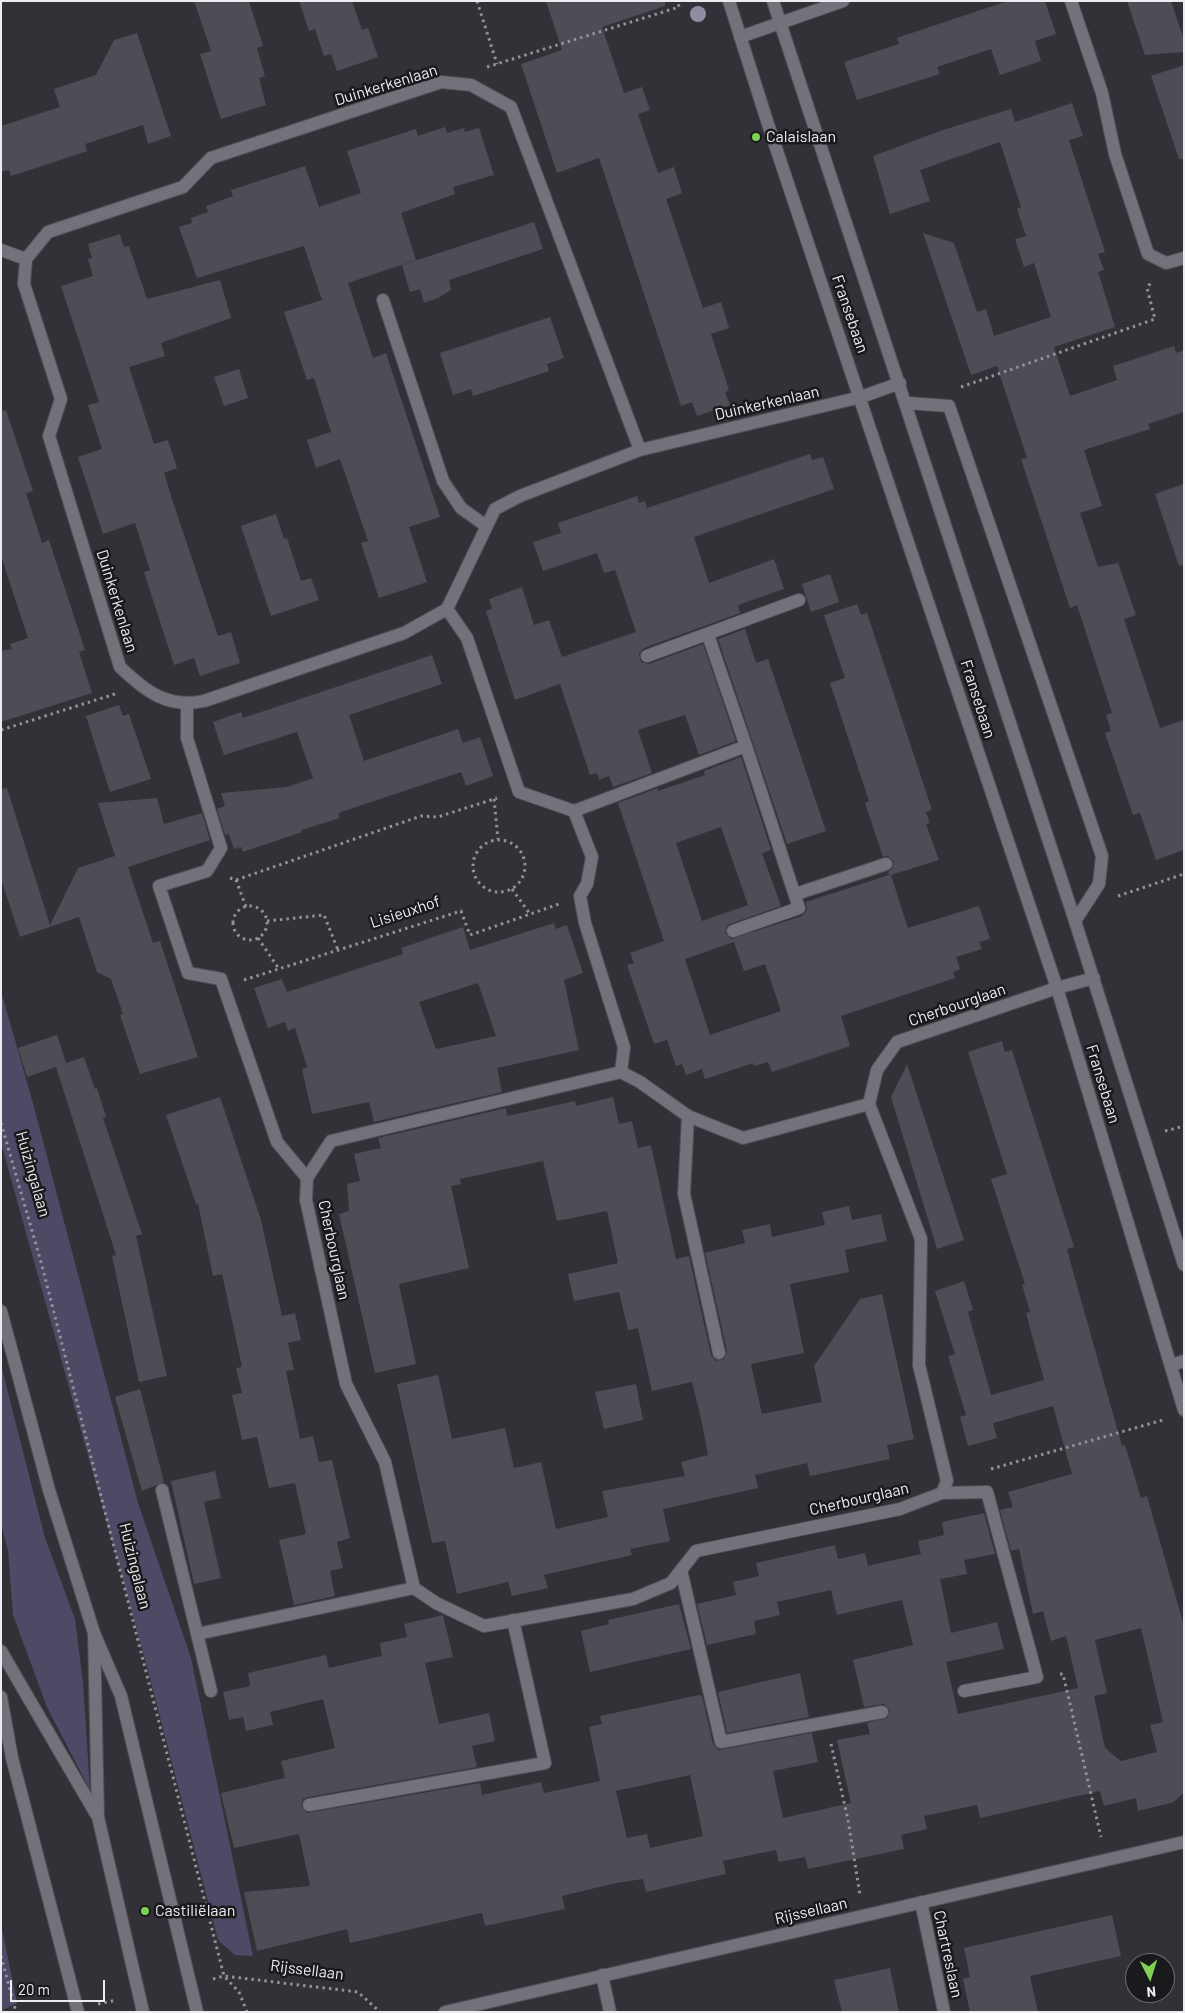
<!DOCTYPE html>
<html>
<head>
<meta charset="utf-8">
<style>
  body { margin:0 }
  #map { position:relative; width:1185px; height:2013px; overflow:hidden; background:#323138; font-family:Barlow,sans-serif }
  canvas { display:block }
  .frame { position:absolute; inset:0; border:2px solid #edecf1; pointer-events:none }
  .north { position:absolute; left:1125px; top:1953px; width:50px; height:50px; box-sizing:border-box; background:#1a191c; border:1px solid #6e6d71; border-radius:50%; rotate:175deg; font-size:14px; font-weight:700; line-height:20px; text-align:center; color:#edecf1 }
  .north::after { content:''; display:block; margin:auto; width:18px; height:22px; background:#7ed153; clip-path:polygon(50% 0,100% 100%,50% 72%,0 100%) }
  .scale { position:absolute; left:10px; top:1980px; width:95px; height:22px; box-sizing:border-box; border:2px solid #edecf1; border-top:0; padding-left:6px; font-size:15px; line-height:18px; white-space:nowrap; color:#edecf1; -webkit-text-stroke:4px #1a191c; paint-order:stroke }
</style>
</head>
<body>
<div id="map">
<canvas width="1185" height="2013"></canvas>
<div class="frame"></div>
<div class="north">N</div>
<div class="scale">20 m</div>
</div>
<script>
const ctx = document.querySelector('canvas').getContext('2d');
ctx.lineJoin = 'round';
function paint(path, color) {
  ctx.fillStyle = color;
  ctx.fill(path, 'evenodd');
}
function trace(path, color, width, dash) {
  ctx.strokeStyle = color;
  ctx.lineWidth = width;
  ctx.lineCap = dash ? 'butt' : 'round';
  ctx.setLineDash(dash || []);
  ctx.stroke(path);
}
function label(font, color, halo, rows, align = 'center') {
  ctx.font = font + ' Barlow,sans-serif';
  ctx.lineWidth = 5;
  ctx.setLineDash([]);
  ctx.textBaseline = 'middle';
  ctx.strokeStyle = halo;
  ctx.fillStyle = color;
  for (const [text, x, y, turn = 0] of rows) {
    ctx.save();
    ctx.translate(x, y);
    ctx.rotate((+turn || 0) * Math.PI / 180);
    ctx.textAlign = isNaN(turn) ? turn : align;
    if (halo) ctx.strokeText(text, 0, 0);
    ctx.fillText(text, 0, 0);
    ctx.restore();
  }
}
paint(new Path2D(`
  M 1,991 L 34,1107 L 138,1503 L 191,1658 L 253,1956 L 235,1955 L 218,1940 L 147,1667 L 1,1143 Z
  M 1,1365 L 45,1538 L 75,1619 L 83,1683 L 90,1790 L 47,1707 L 13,1615 L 8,1550 L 1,1524 Z
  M 1,1924 L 17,2003 L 1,2011 Z`), '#504965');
paint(new Path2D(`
  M 194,1 L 249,1 L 263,46 L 257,48 L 265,76 L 259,78 L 266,105 L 221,119 L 200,54 L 211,51 Z
  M 299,1 L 352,1 L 362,30 L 368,28 L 378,57 L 337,71 L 331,54 L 324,56 L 315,29 L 309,31 Z
  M 546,1 L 665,1 L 665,6 L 602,27 L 624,93 L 642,87 L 650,110 L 638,114 L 658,173 L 674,167 L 682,193 L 666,199 L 703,308 L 721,302 L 729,328 L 711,334 L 729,390 L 725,392 L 730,405 L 697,416 L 692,402 L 681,406 L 599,158 L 557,173 L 521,64 L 562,50 Z
  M 1008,1 L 1045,1 L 1056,34 L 1035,41 L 1041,61 L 1000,75 L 991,49 L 937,67 L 940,74 L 857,100 L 844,62 L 899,44 L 897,38 Z
  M 1127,1 L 1171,1 L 1184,40 L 1184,52 L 1145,55 Z
  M 137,33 L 171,136 L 148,144 L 143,125 L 85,144 L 87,151 L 54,162 L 11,176 L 9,170 L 1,172 L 1,126 L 60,107 L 54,89 L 96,75 L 114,40 Z
  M 1184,65 L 1184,159 L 1179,159 L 1151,76 Z
  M 1072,103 L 1083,136 L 1069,140 L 1105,252 L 1098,254 L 1104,270 L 1098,272 L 1115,327 L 1054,347 L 1070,396 L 1117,380 L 1113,366 L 1174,346 L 1176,353 L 1184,350 L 1184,412 L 1148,424 L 1150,429 L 1084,450 L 1102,506 L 1080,513 L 1098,567 L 1118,563 L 1136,615 L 1124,619 L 1160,728 L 1184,720 L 1184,850 L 1156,860 L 1140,813 L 1133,815 L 1105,733 L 1111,731 L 1106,715 L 1112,713 L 1077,605 L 1070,608 L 1021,459 L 1027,458 L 997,366 L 971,375 L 923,233 L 954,243 L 977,312 L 986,309 L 994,336 L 1051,317 L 1034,263 L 1024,267 L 1015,239 L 1026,236 L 1017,209 L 1021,207 L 1000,142 L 920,170 L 930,201 L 890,214 L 873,156 L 943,130 L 1011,109 L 1015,122 Z
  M 445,127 L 447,133 L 464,128 L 465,132 L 479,128 L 494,175 L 453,187 L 455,194 L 401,213 L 416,260 L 348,283 L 373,358 L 386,353 L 440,517 L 409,527 L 427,582 L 379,598 L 361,543 L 368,541 L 340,459 L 316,468 L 307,440 L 331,432 L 314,378 L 307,380 L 284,312 L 322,300 L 304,246 L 197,278 L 179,227 L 192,223 L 191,218 L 208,212 L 206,206 L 233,196 L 231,190 L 305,166 L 319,207 L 361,193 L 347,151 L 416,129 L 418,136 Z
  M 534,222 L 543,249 L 449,280 L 451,290 L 438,298 L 424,303 L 420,289 L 410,292 L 402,265 Z
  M 120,234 L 124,247 L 129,246 L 147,299 L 220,280 L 231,318 L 161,343 L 165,356 L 129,367 L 154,444 L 168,440 L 177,468 L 164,473 L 172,499 L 218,636 L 231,632 L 240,663 L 200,676 L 194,658 L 174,665 L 144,572 L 150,570 L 135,523 L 103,534 L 78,457 L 102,449 L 88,405 L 99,402 L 61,286 L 93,276 L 88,259 L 92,258 L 88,244 Z
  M 550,317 L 564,358 L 547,364 L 549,371 L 473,396 L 471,389 L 453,395 L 440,353 Z
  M 239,369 L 248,398 L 224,406 L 214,377 Z
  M 6,410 L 33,491 L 26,493 L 42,543 L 49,540 L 85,650 L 79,652 L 92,693 L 1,722 L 1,651 L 12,649 L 10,644 L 28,638 L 1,556 L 1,411 Z
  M 810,454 L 812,460 L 823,457 L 834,489 L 694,537 L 709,583 L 774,559 L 784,589 L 738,605 L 740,613 L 644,648 L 639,654 L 641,662 L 649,664 L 703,644 L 736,741 L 699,755 L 685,715 L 638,730 L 652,773 L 613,787 L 609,776 L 599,780 L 597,773 L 590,775 L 560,684 L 515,700 L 486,611 L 492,609 L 489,599 L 522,587 L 534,625 L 549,620 L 562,657 L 636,632 L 615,570 L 604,573 L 597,553 L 543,571 L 533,542 L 561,533 L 558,523 L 637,496 L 639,503 L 645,501 L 647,508 Z
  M 1184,484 L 1184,565 L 1179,566 L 1155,494 Z
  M 276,514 L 284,539 L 287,538 L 301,581 L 311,578 L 319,600 L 271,616 L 241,526 Z
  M 830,574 L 839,602 L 811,612 L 802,584 Z
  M 857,604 L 861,615 L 867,613 L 932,810 L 926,812 L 930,823 L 926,824 L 939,860 L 891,875 L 908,928 L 979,906 L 990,939 L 979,942 L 982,949 L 956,957 L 960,969 L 953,972 L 955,978 L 841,1016 L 850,1046 L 772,1072 L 768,1062 L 754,1066 L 753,1063 L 705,1079 L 702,1069 L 686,1075 L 682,1064 L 676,1066 L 667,1040 L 654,1044 L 627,965 L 634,963 L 630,953 L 664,941 L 618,803 L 658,788 L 658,791 L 705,775 L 704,771 L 741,757 L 771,850 L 762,853 L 781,906 L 730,924 L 727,926 L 725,933 L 731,939 L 802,916 L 807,910 L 806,902 L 889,875 L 888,872 L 892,869 L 894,862 L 888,856 L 883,857 L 865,803 L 869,801 L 830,683 L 845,678 L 824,615 ZM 721,827 L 748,905 L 702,921 L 676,843 ZM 734,942 L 744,971 L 765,964 L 781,1011 L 710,1035 L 685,959 Z
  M 745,629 L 756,663 L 768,659 L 826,831 L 787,844 L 718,639 Z
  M 432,655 L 442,684 L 349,715 L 364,761 L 458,729 L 463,743 L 480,737 L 493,776 L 466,786 L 461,772 L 338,813 L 340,818 L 301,830 L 302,832 L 243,852 L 241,847 L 234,849 L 229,834 L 225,835 L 217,809 L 225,806 L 221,793 L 287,787 L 313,778 L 297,732 L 224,755 L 213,722 L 241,712 L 243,718 Z
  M 119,705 L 123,716 L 129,714 L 151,779 L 110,792 L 86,716 Z
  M 7,788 L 50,925 L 78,868 L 115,856 L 98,803 L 157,798 L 164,824 L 202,813 L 210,840 L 128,867 L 153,943 L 160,941 L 198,1057 L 140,1074 L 120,1015 L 123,1014 L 111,979 L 97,972 L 79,917 L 20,937 L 1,879 L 1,789 Z
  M 554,923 L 556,929 L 567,925 L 583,973 L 564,980 L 579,1050 L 497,1068 L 502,1092 L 374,1122 L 369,1102 L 312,1114 L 302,1069 L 307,1067 L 295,1028 L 288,1031 L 285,1022 L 268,1028 L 254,988 L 282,979 L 287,992 L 403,954 L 401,948 L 463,927 L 470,950 ZM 478,983 L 496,1036 L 436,1049 L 419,1002 Z
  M 57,1035 L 66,1063 L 84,1057 L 95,1089 L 97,1088 L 106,1117 L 103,1118 L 142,1234 L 136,1236 L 167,1376 L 139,1382 L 112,1256 L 116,1255 L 56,1067 L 27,1077 L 18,1048 Z
  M 1002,1041 L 1005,1052 L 1012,1050 L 1074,1247 L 1067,1249 L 1069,1257 L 1122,1446 L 1125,1445 L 1141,1498 L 1147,1496 L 1184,1626 L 1184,1792 L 1174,1802 L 1138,1811 L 1136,1798 L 1104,1806 L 1100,1791 L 980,1818 L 977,1805 L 924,1816 L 927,1829 L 901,1835 L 904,1849 L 808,1869 L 805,1857 L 779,1862 L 776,1850 L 723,1861 L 726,1874 L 646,1892 L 643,1879 L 616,1883 L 562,1896 L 565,1909 L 485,1926 L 482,1913 L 350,1943 L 347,1929 L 257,1951 L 244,1892 L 310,1886 L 299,1834 L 234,1848 L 221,1793 L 285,1778 L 281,1761 L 335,1748 L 323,1699 L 270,1712 L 273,1725 L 246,1731 L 243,1717 L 229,1720 L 223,1692 L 250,1686 L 248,1673 L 326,1655 L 329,1668 L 382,1656 L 380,1643 L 407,1637 L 404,1624 L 443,1615 L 453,1657 L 425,1663 L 439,1724 L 489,1713 L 495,1741 L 472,1746 L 477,1767 L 308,1797 L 303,1799 L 301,1806 L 307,1813 L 480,1783 L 482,1795 L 541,1782 L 544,1793 L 600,1781 L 589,1727 L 602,1724 L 600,1716 L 699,1695 L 702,1696 L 713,1744 L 719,1750 L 812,1733 L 818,1762 L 773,1771 L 783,1818 L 851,1803 L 837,1740 L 870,1734 L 867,1723 L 887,1718 L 890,1711 L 884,1704 L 864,1707 L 853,1660 L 913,1645 L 902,1600 L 837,1615 L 831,1590 L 777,1602 L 780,1615 L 754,1621 L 756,1634 L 707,1645 L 697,1604 L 736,1595 L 733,1582 L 759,1576 L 756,1563 L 835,1545 L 838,1559 L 865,1553 L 868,1566 L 894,1560 L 921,1554 L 918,1541 L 944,1535 L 942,1522 L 984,1513 L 995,1554 L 964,1560 L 967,1574 L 940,1579 L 951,1633 L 997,1622 L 1004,1649 L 946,1662 L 958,1714 L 1078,1688 L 1066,1636 L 1051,1641 L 1043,1611 L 1033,1614 L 1019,1549 L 1011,1551 L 1000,1510 L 1013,1507 L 1008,1492 L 1072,1474 L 1053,1406 L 993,1423 L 997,1438 L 968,1446 L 960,1417 L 966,1415 L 948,1356 L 955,1354 L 935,1291 L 964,1281 L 973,1310 L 968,1312 L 991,1395 L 1044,1380 L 1026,1313 L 1030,1312 L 1022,1285 L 1025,1284 L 991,1179 L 1007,1174 L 968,1052 ZM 1141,1628 L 1163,1722 L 1150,1725 L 1157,1752 L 1121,1761 L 1105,1748 L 1102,1734 L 1094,1696 L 1107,1693 L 1095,1640 ZM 690,1775 L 703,1836 L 650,1848 L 647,1834 L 627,1838 L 616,1791 Z
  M 907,1064 L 964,1240 L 937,1249 L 891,1097 Z
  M 220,1097 L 261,1220 L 282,1316 L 295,1313 L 301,1340 L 288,1343 L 294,1370 L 286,1371 L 300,1439 L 313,1436 L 319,1462 L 332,1460 L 350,1538 L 337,1542 L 343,1568 L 330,1571 L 335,1596 L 294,1605 L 279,1540 L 306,1534 L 295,1483 L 269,1488 L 257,1437 L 242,1440 L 232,1395 L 242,1393 L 236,1368 L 242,1367 L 222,1274 L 213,1276 L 198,1204 L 196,1204 L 166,1115 Z
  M 613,1097 L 619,1124 L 632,1121 L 638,1148 L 651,1145 L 676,1259 L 689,1256 L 711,1355 L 716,1361 L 724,1359 L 727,1351 L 705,1253 L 745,1243 L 742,1230 L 770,1224 L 772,1237 L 825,1225 L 822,1212 L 849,1206 L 852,1220 L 881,1214 L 887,1241 L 845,1250 L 849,1272 L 790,1284 L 804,1353 L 751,1364 L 762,1414 L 822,1402 L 814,1366 L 860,1299 L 882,1294 L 914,1439 L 887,1445 L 890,1459 L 810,1476 L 807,1463 L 755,1475 L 758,1488 L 663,1509 L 670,1541 L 630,1549 L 632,1555 L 544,1575 L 548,1588 L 512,1596 L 508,1582 L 457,1594 L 445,1541 L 432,1543 L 397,1384 L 438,1375 L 452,1439 L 505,1428 L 514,1468 L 541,1462 L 556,1529 L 608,1517 L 602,1491 L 685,1476 L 681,1462 L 708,1455 L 701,1418 L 692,1382 L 652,1391 L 638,1328 L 628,1330 L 619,1292 L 574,1301 L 568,1274 L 618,1263 L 607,1211 L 557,1221 L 543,1161 L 460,1179 L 461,1184 L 451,1186 L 469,1268 L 399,1284 L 416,1364 L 375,1373 L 339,1214 L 349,1211 L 347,1184 L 360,1181 L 354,1154 L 381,1148 L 378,1138 L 506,1108 L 507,1116 L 575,1101 L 576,1106 Z
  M 636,1384 L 643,1420 L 604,1429 L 595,1392 Z
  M 140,1389 L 164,1482 L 142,1491 L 115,1397 Z
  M 215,1471 L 221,1498 L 204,1502 L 221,1578 L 194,1584 L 171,1481 Z
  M 679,1604 L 691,1649 L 590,1672 L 581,1631 L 609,1624 L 608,1620 Z
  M 800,1673 L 809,1717 L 727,1733 L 718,1692 Z
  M 1112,1915 L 1121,1956 L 1030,1976 L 1038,2012 L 970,2012 L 963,1979 L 970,1977 L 964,1948 Z
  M 890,1968 L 899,2012 L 842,2012 L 834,1980 Z`), '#4e4c54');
const lane = new Path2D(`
  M 1,250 L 26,259
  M 907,403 L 949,406 L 1102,856 L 1099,884 L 1075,921
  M 708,635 L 746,746
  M 647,656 L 799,600
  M 574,811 L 746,746 L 799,908 L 733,931
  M 796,894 L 886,864
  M 162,1490 L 211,1691
  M 942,1493 L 987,1492 L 1037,1677 L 964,1691
  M 681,1570 L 721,1742 L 882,1712
  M 94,1633 L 98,1817 L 143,2012
  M 197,1634 L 414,1588
  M 1,1651 L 96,1814
  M 309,1805 L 545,1763 L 513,1620`);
const street = new Path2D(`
  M 1071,1 L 1102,93 L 1115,154 L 1148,254 L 1166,263 L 1184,258
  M 740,37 L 843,1
  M 383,300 L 443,481 L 461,508 L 486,526
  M 640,450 L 511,107 L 471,85 L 441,82 L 211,158 L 183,187 L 48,232 L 26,259 L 24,284 L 61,399 L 49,436 L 120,667 C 145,691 168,709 204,701 L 404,633 L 447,609 L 495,509 L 520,496 L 640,450 L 861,397 L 900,383
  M 447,609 L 467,638 L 519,792 L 574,811 L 592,857 L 587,884 L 580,896 L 585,923 L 624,1047 L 621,1072
  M 187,705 L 187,738 L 221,848 L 207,871 L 159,886 L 188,973 L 221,979 L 277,1142 L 307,1178
  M 869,1104 L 743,1138 L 688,1116 L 640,1082 L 621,1072 L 331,1141 L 307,1178 L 306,1200 L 346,1384 L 385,1462 L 414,1588 L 436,1603 L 484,1626 L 633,1599 L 671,1583 L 696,1551 L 900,1509 L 942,1493 L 947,1481 L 919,1365 L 921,1239 L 869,1104 L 877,1070 L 897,1042 L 1057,988 L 1094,978
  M 688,1116 L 684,1194 L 719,1353
  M 1172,1365 L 1184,1361
  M 921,1902 L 944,2012
  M 602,1975 L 610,2012`);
const secondary = new Path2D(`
  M 729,1 L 767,121 L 1057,988 L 1184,1410
  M 773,1 L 1075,921 L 1184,1265
  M 1,1311 L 49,1490 L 94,1633 L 121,1696 L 197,2012
  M 1,1697 L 12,1758 L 78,2012
  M 445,2012 L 1184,1842`);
trace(lane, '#514f56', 14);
trace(street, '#514f56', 14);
trace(secondary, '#514f56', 14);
trace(new Path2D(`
  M 477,1 L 497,64
  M 487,67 L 679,7 L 678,1
  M 961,387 L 1155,319 L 1147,288 L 1152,281
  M 1,730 L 115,694
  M 494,799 L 498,839
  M473 866a26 26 0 1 1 52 0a26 26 0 1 1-52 0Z
  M 230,878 L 236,880 L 421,816 L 438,817 L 497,798
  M 236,880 L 246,907
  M 512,889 L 530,914
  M 1118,896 L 1184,874
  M233 923a17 17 0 1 1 34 0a17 17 0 1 1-34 0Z
  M 267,921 L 324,915 L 338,950
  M 258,938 L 279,969
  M 244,980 L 461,911 L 470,935 L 559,904
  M 1,1123 L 41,1262 L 224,1976 L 239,1992 L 247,2012
  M 1165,1131 L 1184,1126
  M 991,1469 L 1163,1420
  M 1060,1674 L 1063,1674 L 1101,1837
  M 831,1744 L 848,1820 L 860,1895
  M 1,1956 L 16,2012
  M 213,1979 L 224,1976 L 358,1992 L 380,2012
  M 98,2004 L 117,2000`), '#939298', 3, [2.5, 4]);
trace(lane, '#737179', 12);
trace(street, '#737179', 12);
trace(secondary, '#737179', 12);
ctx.fillStyle = '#918ca4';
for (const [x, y] of [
  [698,14]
]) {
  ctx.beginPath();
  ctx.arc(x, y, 8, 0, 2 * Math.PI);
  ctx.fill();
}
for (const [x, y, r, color] of [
  [756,137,5,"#7ed153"],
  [145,1911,5,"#7ed153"]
]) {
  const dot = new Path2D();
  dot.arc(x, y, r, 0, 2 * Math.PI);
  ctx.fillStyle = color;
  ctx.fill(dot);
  trace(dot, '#1a191c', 2);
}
label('16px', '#edecf1', '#1a191c', [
  ["Duinkerkenlaan",386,85,-17],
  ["Fransebaan",850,314,71],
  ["Duinkerkenlaan",767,403,-13],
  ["Duinkerkenlaan",117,601,73],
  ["Fransebaan",978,699,72],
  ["Lisieuxhof",405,912,-18],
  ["Cherbourglaan",957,1005,-19],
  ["Fransebaan",1103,1084,73],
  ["Huizingalaan",33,1174,74],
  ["Cherbourglaan",334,1250,78],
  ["Cherbourglaan",859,1499,-13],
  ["Huizingalaan",135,1566,76],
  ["Rijssellaan",811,1911,-13],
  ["Chartreslaan",948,1954,78],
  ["Rijssellaan",307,1970,7]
]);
label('16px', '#edecf1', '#1a191c', [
  ["Calaislaan",766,137],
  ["Castiliëlaan",155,1911]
], 'left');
</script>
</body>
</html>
